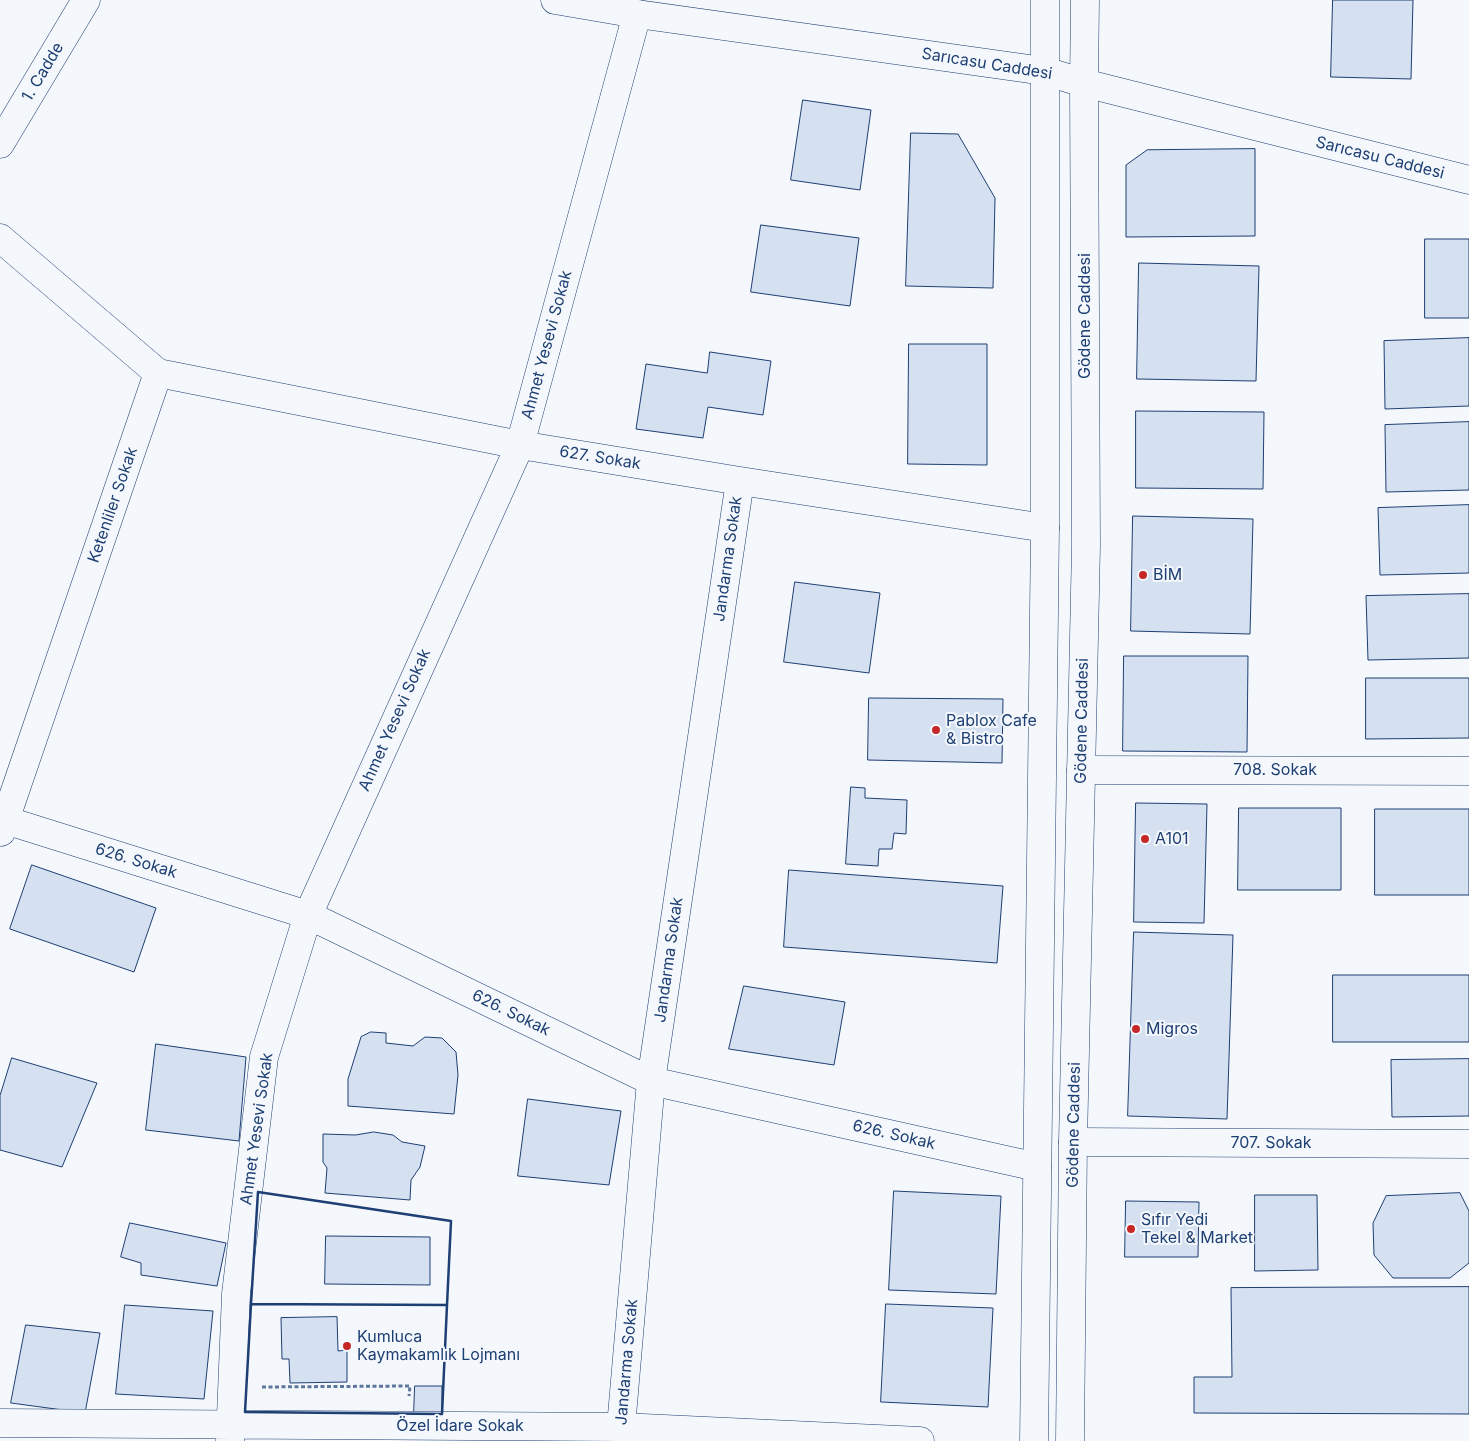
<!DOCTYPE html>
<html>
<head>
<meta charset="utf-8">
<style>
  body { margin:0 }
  canvas { display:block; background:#f4f7fb }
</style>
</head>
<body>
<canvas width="1469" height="1441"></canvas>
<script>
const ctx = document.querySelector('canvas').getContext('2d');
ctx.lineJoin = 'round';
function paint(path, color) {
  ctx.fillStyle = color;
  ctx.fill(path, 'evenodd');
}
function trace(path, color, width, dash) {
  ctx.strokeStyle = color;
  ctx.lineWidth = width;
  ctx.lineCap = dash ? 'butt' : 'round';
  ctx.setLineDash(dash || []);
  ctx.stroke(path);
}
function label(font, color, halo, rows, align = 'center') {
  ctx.font = font + ' Inter,sans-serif';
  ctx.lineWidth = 4;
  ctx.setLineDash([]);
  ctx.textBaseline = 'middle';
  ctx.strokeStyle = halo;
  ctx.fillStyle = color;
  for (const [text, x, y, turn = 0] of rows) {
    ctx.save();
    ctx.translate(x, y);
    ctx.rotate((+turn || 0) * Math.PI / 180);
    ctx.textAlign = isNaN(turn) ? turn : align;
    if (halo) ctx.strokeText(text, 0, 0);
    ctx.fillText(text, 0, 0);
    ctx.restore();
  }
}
const building = new Path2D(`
  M 1333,0 L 1413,0 L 1411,79 L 1331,77 Z
  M 803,100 L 871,110 L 860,190 L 791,180 Z
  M 911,133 L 958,134 L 995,198 L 993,288 L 906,286 Z
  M 1255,149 L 1255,236 L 1126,237 L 1126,165 L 1147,150 Z
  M 761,225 L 859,238 L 850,306 L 751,292 Z
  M 1425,239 L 1469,239 L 1469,318 L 1425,318 Z
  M 1139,263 L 1259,266 L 1256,381 L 1137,379 Z
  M 1469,338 L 1469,406 L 1385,409 L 1384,341 Z
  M 909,344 L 987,344 L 987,465 L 908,464 Z
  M 710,352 L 771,361 L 763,415 L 708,407 L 703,438 L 636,429 L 646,364 L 707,373 Z
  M 1136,411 L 1264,412 L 1263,489 L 1136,488 Z
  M 1469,422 L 1469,490 L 1386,492 L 1385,425 Z
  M 1469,505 L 1469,573 L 1380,575 L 1378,508 Z
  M 1133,516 L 1253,519 L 1250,634 L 1131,631 Z
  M 795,582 L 880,593 L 869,673 L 784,662 Z
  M 1469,594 L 1469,658 L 1368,660 L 1366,596 Z
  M 1124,656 L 1248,656 L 1247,752 L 1123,751 Z
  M 1366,678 L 1469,678 L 1469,738 L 1366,739 Z
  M 869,698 L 1003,699 L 1002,763 L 868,760 Z
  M 851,787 L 865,788 L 865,798 L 907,800 L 906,834 L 894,833 L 892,849 L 879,849 L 878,866 L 846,864 Z
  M 1136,803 L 1207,804 L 1204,923 L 1134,922 Z
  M 1239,808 L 1341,808 L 1341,890 L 1238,890 Z
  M 1375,809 L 1469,809 L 1469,895 L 1375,895 Z
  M 32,865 L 156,908 L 134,972 L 10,929 Z
  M 789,870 L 1003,886 L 997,963 L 784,947 Z
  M 1134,932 L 1233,935 L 1227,1119 L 1128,1116 Z
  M 1333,975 L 1469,975 L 1469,1042 L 1333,1042 Z
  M 744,986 L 845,1002 L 834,1065 L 729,1049 Z
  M 371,1032 L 386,1033 L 386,1043 L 413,1046 L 425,1037 L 442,1038 L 456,1052 L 458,1075 L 454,1114 L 348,1106 L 348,1079 L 361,1037 Z
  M 156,1044 L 246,1057 L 239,1141 L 146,1130 Z
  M 12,1058 L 97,1083 L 62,1167 L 0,1150 L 0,1096 Z
  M 1469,1059 L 1469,1116 L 1392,1117 L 1391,1060 Z
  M 528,1099 L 621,1111 L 609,1185 L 518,1176 Z
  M 374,1132 L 393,1135 L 402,1142 L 425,1146 L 420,1167 L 411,1180 L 410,1200 L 325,1193 L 327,1168 L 323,1162 L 323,1134 L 355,1135 Z
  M 894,1191 L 1001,1196 L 996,1294 L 889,1290 Z
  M 1460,1193 L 1469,1211 L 1469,1263 L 1450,1278 L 1393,1278 L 1374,1255 L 1373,1223 L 1386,1196 Z
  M 1255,1195 L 1317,1195 L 1318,1270 L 1255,1271 Z
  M 1126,1201 L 1199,1202 L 1198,1257 L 1125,1257 Z
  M 130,1223 L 226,1243 L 217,1286 L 141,1275 L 141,1263 L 121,1257 Z
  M 326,1236 L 430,1237 L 430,1285 L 325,1284 Z
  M 1469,1287 L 1469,1414 L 1194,1413 L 1194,1377 L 1232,1377 L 1231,1288 Z
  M 886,1304 L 993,1308 L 988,1407 L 881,1402 Z
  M 125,1305 L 213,1311 L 204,1399 L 116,1394 Z
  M 337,1317 L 338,1351 L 347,1350 L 347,1382 L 290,1383 L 289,1359 L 282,1359 L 281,1318 Z
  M 26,1325 L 100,1333 L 85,1413 L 11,1403 Z
  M 415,1386 L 442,1386 L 442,1414 L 414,1414 Z`);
paint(building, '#d5e0f0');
trace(building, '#1d3f73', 1);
const minor = new Path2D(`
  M 0,238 L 158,373 L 1,832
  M 158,373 L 520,445 L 740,481 L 1045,528
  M 1081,770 L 1469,771
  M 0,813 L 5,820 L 308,915 L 651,1081 L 1037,1167
  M 1073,1142 L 1469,1144
  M 0,1423 L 621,1427 L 920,1441
  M 230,1441 L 236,1294 L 264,1057 L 308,915 L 520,445 L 637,14
  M 621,1441 L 621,1427 L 651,1081 L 740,481`);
const tertiary = new Path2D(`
  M 555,0 L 637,14 L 1044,71 L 1084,83 L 1469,180
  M 0,144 L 86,0`);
const secondary = new Path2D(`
  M 1034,1441 L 1045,528 L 1045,0
  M 1070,1441 L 1073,1142 L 1086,546 L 1084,83 L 1085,0`);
trace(minor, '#1d3f73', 29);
trace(tertiary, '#1d3f73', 29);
trace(secondary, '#1d3f73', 29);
trace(new Path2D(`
  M 262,1387 L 410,1386 L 409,1396`), '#5e769c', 3, [4, 2.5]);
trace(minor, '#f4f7fb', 28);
trace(tertiary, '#f4f7fb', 28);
trace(secondary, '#f4f7fb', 28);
trace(new Path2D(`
  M 258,1192 L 451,1221 L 447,1305 L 251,1304 Z
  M 251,1304 L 447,1305 L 442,1414 L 245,1412 Z`), '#1d3f73', 2.5);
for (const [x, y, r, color] of [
  [1143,575,5,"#c62828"],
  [936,730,5,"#c62828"],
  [1145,839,5,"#c62828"],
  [1136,1029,5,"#c62828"],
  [1131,1229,5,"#c62828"],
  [347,1346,5,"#c62828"]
]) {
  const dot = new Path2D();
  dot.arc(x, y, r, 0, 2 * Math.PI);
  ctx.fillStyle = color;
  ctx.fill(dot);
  trace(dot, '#f4f7fb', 2);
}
label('16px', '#1d3f73', '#f4f7fb', [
  ["Sarıcasu Caddesi",987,64,9],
  ["1. Cadde",43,72,-59],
  ["Sarıcasu Caddesi",1380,158,14],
  ["Gödene Caddesi",1085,316,-90],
  ["Ahmet Yesevi Sokak",547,345,-75],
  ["627. Sokak",600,458,9],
  ["Ketenliler Sokak",113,505,-71],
  ["Jandarma Sokak",728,559,-82],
  ["Ahmet Yesevi Sokak",395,720,-66],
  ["Gödene Caddesi",1082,721,-89],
  ["708. Sokak",1275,770],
  ["626. Sokak",136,861,17],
  ["Jandarma Sokak",669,960,-82],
  ["626. Sokak",511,1013,26],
  ["Gödene Caddesi",1074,1125,-89],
  ["Ahmet Yesevi Sokak",257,1129,-82],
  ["626. Sokak",894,1135,13],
  ["707. Sokak",1271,1143],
  ["Jandarma Sokak",627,1362,-85],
  ["Özel İdare Sokak",460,1426]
]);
label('16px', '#1d3f73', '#f4f7fb', [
  ["BİM",1153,575],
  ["Pablox Cafe",946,721],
  ["& Bistro",946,739],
  ["A101",1155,839],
  ["Migros",1146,1029],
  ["Sıfır Yedi",1141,1220],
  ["Tekel & Market",1141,1238],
  ["Kumluca",357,1337],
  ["Kaymakamlık Lojmanı",357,1355]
], 'left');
</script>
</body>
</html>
